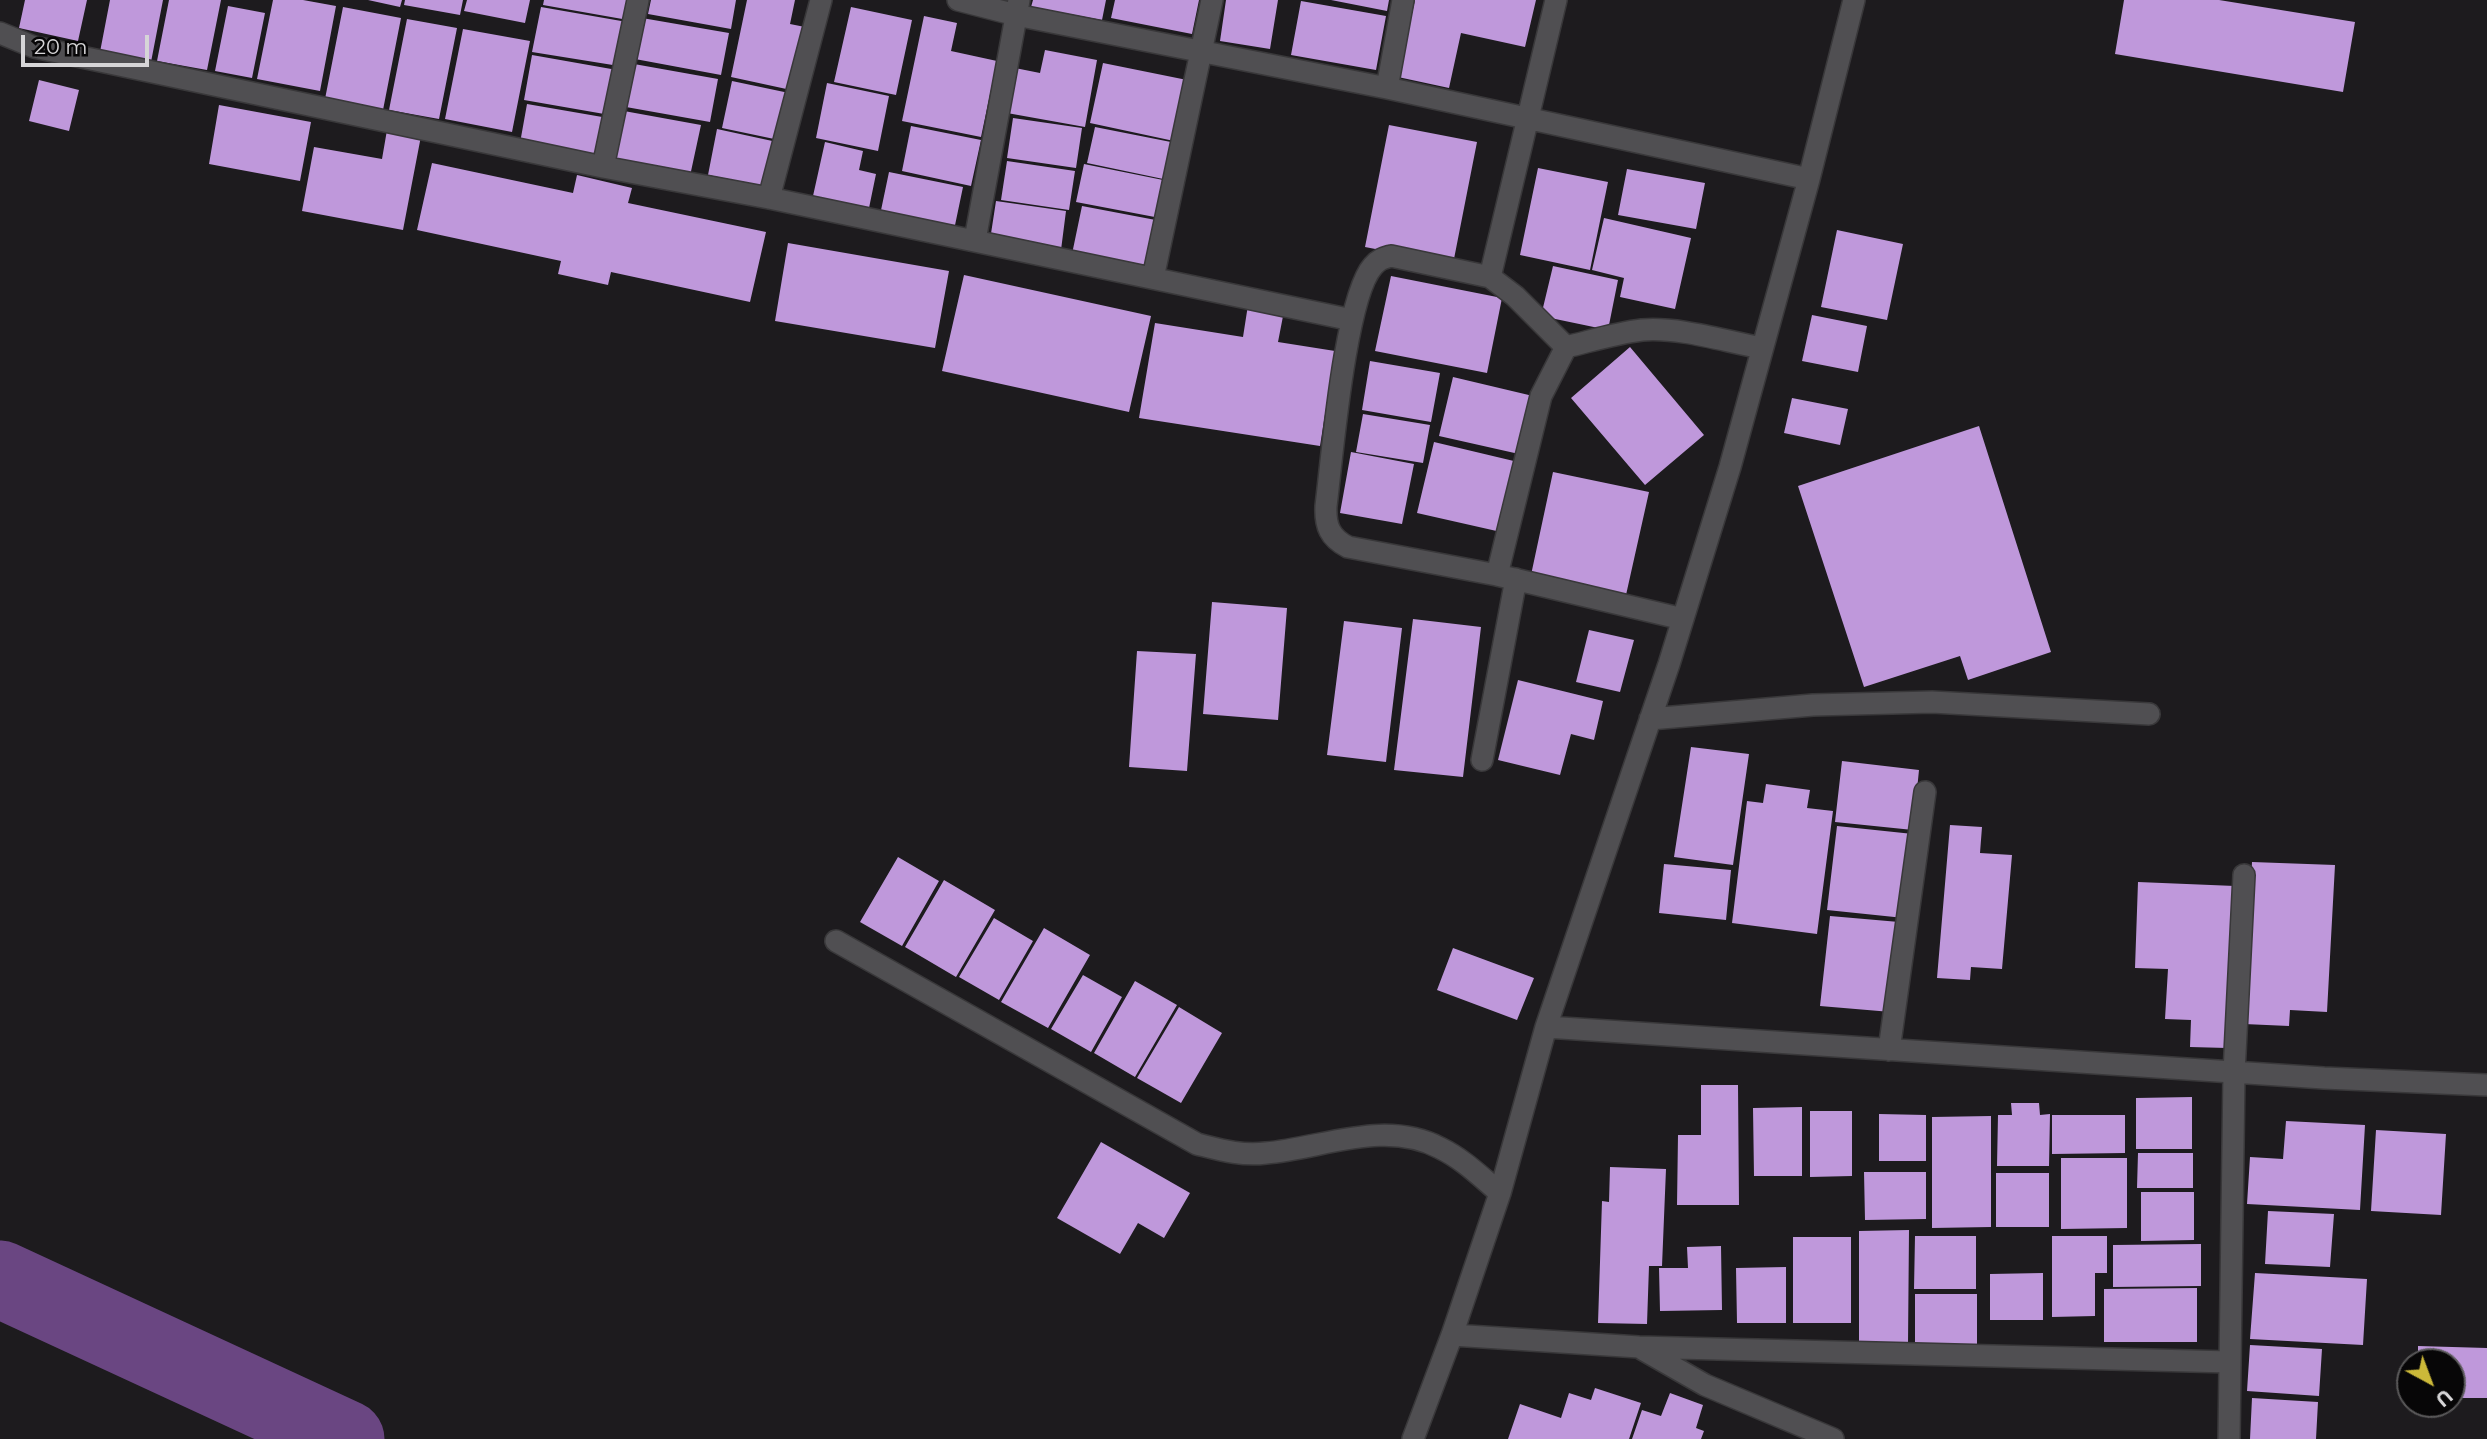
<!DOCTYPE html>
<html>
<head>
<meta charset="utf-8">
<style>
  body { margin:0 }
  #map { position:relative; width:2487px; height:1439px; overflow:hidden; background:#1d1b1e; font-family:Montserrat,sans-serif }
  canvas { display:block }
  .north { position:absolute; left:2396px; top:1348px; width:70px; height:70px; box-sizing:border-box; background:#070607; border:2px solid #5a595a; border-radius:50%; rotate:139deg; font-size:19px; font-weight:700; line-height:28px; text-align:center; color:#d6d5d7 }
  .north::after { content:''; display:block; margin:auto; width:24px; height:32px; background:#ccb939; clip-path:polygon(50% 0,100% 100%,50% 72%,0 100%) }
  .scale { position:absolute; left:21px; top:35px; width:128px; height:32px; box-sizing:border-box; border:4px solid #d6d5d7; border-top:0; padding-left:9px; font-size:21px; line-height:24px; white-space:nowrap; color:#d6d5d7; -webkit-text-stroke:5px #070607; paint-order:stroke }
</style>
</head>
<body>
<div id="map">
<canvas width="2487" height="1439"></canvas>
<div class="north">U</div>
<div class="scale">20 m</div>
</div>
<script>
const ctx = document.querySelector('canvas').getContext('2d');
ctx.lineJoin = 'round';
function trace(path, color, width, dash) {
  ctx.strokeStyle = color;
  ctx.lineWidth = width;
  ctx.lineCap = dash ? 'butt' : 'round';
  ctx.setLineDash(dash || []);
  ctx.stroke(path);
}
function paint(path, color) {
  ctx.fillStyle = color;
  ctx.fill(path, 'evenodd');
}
trace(new Path2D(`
  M 0,1279 L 346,1439`), '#6a4682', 77);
paint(new Path2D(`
  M 25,0 L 87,0 L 78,41 L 19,28 Z
  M 110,0 L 163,0 L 151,62 L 100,52 Z
  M 169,0 L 221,0 L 207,70 L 157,61 Z
  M 273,0 L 303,0 L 336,6 L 320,91 L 257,79 Z
  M 368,0 L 402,0 L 400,7 Z
  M 405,0 L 463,0 L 460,15 L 404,5 Z
  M 467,0 L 530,0 L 525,23 L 464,11 Z
  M 544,0 L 632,0 L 628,20 L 543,5 Z
  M 651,0 L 736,0 L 731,29 L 648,14 Z
  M 747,0 L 795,0 L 790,24 L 805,27 L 791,90 L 731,77 Z
  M 1033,0 L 1106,0 L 1102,20 L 1031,7 Z
  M 1115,0 L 1199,0 L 1192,34 L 1111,18 Z
  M 1226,0 L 1278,0 L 1270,49 L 1220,41 Z
  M 1331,0 L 1389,0 L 1387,11 Z
  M 1415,0 L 1536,0 L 1525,47 L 1461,33 L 1449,88 L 1398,77 Z
  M 2124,0 L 2219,0 L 2355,22 L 2343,92 L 2115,54 Z
  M 1301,1 L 1386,16 L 1376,70 L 1291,55 Z
  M 228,6 L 265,13 L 252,78 L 215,71 Z
  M 343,7 L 401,18 L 383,110 L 325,99 Z
  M 541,7 L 627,22 L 619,66 L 532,52 Z
  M 851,7 L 912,20 L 896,95 L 834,82 Z
  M 924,16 L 957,23 L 951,51 L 997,61 L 981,137 L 902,121 Z
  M 642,18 L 729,33 L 721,75 L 635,59 Z
  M 407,19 L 457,28 L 439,119 L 389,110 Z
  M 463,29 L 530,41 L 512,132 L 445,119 Z
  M 1045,50 L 1097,60 L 1085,127 L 1007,113 L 1015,68 L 1040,73 Z
  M 532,55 L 617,70 L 610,115 L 524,100 Z
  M 1103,63 L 1187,80 L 1174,141 L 1090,123 Z
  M 634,64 L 718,79 L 710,122 L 626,107 Z
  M 39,80 L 79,90 L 69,131 L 29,121 Z
  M 732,81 L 789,93 L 779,140 L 722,128 Z
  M 827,83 L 889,96 L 878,151 L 816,138 Z
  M 527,104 L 608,118 L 601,157 L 520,143 Z
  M 219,105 L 311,122 L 300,181 L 209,164 Z
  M 624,111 L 701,125 L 690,176 L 614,163 Z
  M 1013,118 L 1082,128 L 1076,168 L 1007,158 Z
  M 1389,125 L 1477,142 L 1453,264 L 1365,247 Z
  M 911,126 L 981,140 L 971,186 L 902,171 Z
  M 1095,127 L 1176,143 L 1168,180 L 1087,163 Z
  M 717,129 L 777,142 L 768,187 L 708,175 Z
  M 387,130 L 421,136 L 403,230 L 302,211 L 314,147 L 382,159 Z
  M 825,142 L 863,151 L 859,170 L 876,174 L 869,208 L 813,196 Z
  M 1007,161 L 1075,171 L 1069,210 L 1001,200 Z
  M 432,163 L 573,193 L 577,175 L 632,188 L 628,203 L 766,232 L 750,302 L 611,272 L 608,285 L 558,274 L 561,261 L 417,230 Z
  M 1084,164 L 1168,181 L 1160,218 L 1076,202 Z
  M 1538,168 L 1608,182 L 1590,270 L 1520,255 Z
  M 1627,169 L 1705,183 L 1696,229 L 1618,215 Z
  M 889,172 L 963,187 L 954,230 L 880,215 Z
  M 996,201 L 1066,211 L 1061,250 L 990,240 Z
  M 1082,206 L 1161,221 L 1151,270 L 1072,254 Z
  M 1604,218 L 1691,238 L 1675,309 L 1620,297 L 1624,278 L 1592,270 Z
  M 1837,230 L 1903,244 L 1887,320 L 1821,307 Z
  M 788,243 L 949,271 L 935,348 L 775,321 Z
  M 1553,266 L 1618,280 L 1608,330 L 1541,316 Z
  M 964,275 L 1151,316 L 1129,412 L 942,371 Z
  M 1391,276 L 1502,298 L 1487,373 L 1375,351 Z
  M 1248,305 L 1284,311 L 1278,342 L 1335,351 L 1320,446 L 1139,418 L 1155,323 L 1243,337 Z
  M 1812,315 L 1867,326 L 1858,372 L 1802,361 Z
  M 1630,347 L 1704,435 L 1645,485 L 1571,398 Z
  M 1370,361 L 1440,373 L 1431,422 L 1362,410 Z
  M 1453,377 L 1533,396 L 1519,454 L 1439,436 Z
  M 1792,398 L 1848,409 L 1840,445 L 1784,433 Z
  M 1363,414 L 1430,425 L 1423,463 L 1356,452 Z
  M 1979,426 L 2051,652 L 1968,680 L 1960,656 L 1864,687 L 1798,486 Z
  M 1434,442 L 1518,462 L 1501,532 L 1417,513 Z
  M 1351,452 L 1414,464 L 1402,524 L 1340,513 Z
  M 1553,472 L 1649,492 L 1626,595 L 1531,575 Z
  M 1212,602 L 1287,608 L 1278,720 L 1203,714 Z
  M 1413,619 L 1481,627 L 1463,777 L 1394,770 Z
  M 1344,621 L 1402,628 L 1386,762 L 1327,755 Z
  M 1589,630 L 1634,640 L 1620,692 L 1576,682 Z
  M 1137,651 L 1196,654 L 1187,771 L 1129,767 Z
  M 1518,680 L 1603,701 L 1594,740 L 1571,734 L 1560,775 L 1498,760 Z
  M 1691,747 L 1749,754 L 1733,865 L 1674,857 Z
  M 1842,761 L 1919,770 L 1913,830 L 1835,822 Z
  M 1766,784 L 1810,790 L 1807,808 L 1833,811 L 1817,934 L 1732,923 L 1747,801 L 1763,803 Z
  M 1950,825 L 1982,827 L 1980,853 L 2012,855 L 2002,969 L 1971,967 L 1970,980 L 1937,978 Z
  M 1837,826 L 1913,834 L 1904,918 L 1827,910 Z
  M 898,857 L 939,881 L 902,946 L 860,922 Z
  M 2252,862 L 2335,865 L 2327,1012 L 2290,1010 L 2289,1026 L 2244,1024 Z
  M 1664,864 L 1731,870 L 1726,920 L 1659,913 Z
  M 944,880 L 995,910 L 956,977 L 905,947 Z
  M 2138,882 L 2235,886 L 2227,1048 L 2190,1047 L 2191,1020 L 2165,1019 L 2168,969 L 2135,968 Z
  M 1830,916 L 1899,922 L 1891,1012 L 1820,1006 Z
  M 994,918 L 1033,941 L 999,1000 L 959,977 Z
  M 1044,928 L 1090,955 L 1048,1028 L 1001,1002 Z
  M 1453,948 L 1534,978 L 1517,1020 L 1437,990 Z
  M 1083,975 L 1122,997 L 1091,1052 L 1051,1029 Z
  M 1135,981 L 1177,1005 L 1135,1077 L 1094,1053 Z
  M 1179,1007 L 1222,1033 L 1181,1103 L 1137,1078 Z
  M 1701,1085 L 1738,1085 L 1739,1205 L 1677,1205 L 1678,1135 L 1701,1135 Z
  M 2192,1097 L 2192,1149 L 2136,1149 L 2136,1098 Z
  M 2011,1103 L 2039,1103 L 2040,1115 L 2050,1114 L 2049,1166 L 1997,1166 L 1998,1115 L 2012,1115 Z
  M 1802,1107 L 1802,1176 L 1754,1176 L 1753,1108 Z
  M 1810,1111 L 1852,1111 L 1852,1176 L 1810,1177 Z
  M 1879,1114 L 1926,1115 L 1926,1161 L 1879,1161 Z
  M 2052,1115 L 2125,1115 L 2125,1153 L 2052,1154 Z
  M 1991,1116 L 1991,1227 L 1932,1228 L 1932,1117 Z
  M 2286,1121 L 2365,1125 L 2360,1210 L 2247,1204 L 2250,1157 L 2283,1159 Z
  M 2376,1130 L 2446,1134 L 2441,1215 L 2371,1211 Z
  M 1101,1142 L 1190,1193 L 1164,1238 L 1138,1223 L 1120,1254 L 1057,1218 Z
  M 2138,1153 L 2193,1153 L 2193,1188 L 2137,1188 Z
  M 2061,1158 L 2127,1158 L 2127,1228 L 2061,1229 Z
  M 1610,1167 L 1666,1169 L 1662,1266 L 1649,1266 L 1647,1324 L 1598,1323 L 1602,1201 L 1609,1202 Z
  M 1864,1172 L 1926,1172 L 1926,1219 L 1865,1220 Z
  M 1996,1173 L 2049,1173 L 2049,1227 L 1996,1227 Z
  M 2141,1192 L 2194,1192 L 2194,1240 L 2141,1241 Z
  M 2268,1211 L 2334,1214 L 2330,1267 L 2265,1264 Z
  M 1909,1230 L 1908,1344 L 1859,1344 L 1859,1231 Z
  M 1915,1236 L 1976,1236 L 1976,1289 L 1914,1289 Z
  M 2052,1236 L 2107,1236 L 2107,1273 L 2095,1273 L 2095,1316 L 2052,1317 Z
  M 1793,1237 L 1851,1237 L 1851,1323 L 1793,1323 Z
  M 2201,1244 L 2201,1286 L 2113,1287 L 2113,1245 Z
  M 1721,1246 L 1722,1310 L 1660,1311 L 1659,1268 L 1688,1268 L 1687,1247 Z
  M 1786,1267 L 1786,1323 L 1737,1323 L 1736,1268 Z
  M 2043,1273 L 2043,1320 L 1990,1320 L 1990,1274 Z
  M 2255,1273 L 2367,1279 L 2363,1345 L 2250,1339 Z
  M 2197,1288 L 2197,1342 L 2104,1342 L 2104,1289 Z
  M 1915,1294 L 1977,1294 L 1977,1345 L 1915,1346 Z
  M 2250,1345 L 2322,1349 L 2319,1396 L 2247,1391 Z
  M 2418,1346 L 2487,1348 L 2487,1398 L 2452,1398 L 2452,1362 L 2418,1362 Z
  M 1595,1388 L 1641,1403 L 1629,1439 L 1508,1439 L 1520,1404 L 1561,1418 L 1569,1393 L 1591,1400 Z
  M 1670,1393 L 1703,1405 L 1696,1428 L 1704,1431 L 1701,1439 L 1632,1439 L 1642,1410 L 1661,1416 Z
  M 2252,1398 L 2318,1402 L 2316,1439 L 2250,1439 Z`), '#bf98db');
const minor = new Path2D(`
  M 958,0 L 1016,15 L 1387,88 L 1809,179
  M 0,33 L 34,47 L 603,167 L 769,198 L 1352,320
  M 1387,88 L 1403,0
  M 603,167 L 638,0
  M 769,198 L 821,0
  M 975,240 L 1019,0
  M 1490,277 L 1556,0
  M 1153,278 L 1212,0
  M 1497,575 L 1541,396 L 1566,347
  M 1683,619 L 1497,575 L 1348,547 C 1330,538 1325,526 1326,506 C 1332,459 1345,297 1373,266 C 1379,259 1384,258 1391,256 L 1490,277 L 1515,296 L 1566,347 C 1591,341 1616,333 1642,330 C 1681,327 1723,341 1762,348
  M 1650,719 L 1813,705 L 1932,702 L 2149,714
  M 1482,760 L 1516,579
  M 836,941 L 1197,1144 C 1221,1150 1241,1156 1266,1153 C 1323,1148 1385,1119 1440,1148 C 1463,1159 1481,1177 1500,1193
  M 1546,1027 L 2324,1078 L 2487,1085
  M 1889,1050 L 1925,792
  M 1452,1335 L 1639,1347 L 2230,1362
  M 1642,1349 L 1705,1385 L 1833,1439
  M 1413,1439 L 1452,1335 L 1500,1193 L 1546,1027 L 1669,664 L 1730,467 L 1809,179 L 1854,0
  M 2229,1439 L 2234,1073 L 2244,875`);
trace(minor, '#39383a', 24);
trace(minor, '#504f52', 21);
</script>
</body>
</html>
